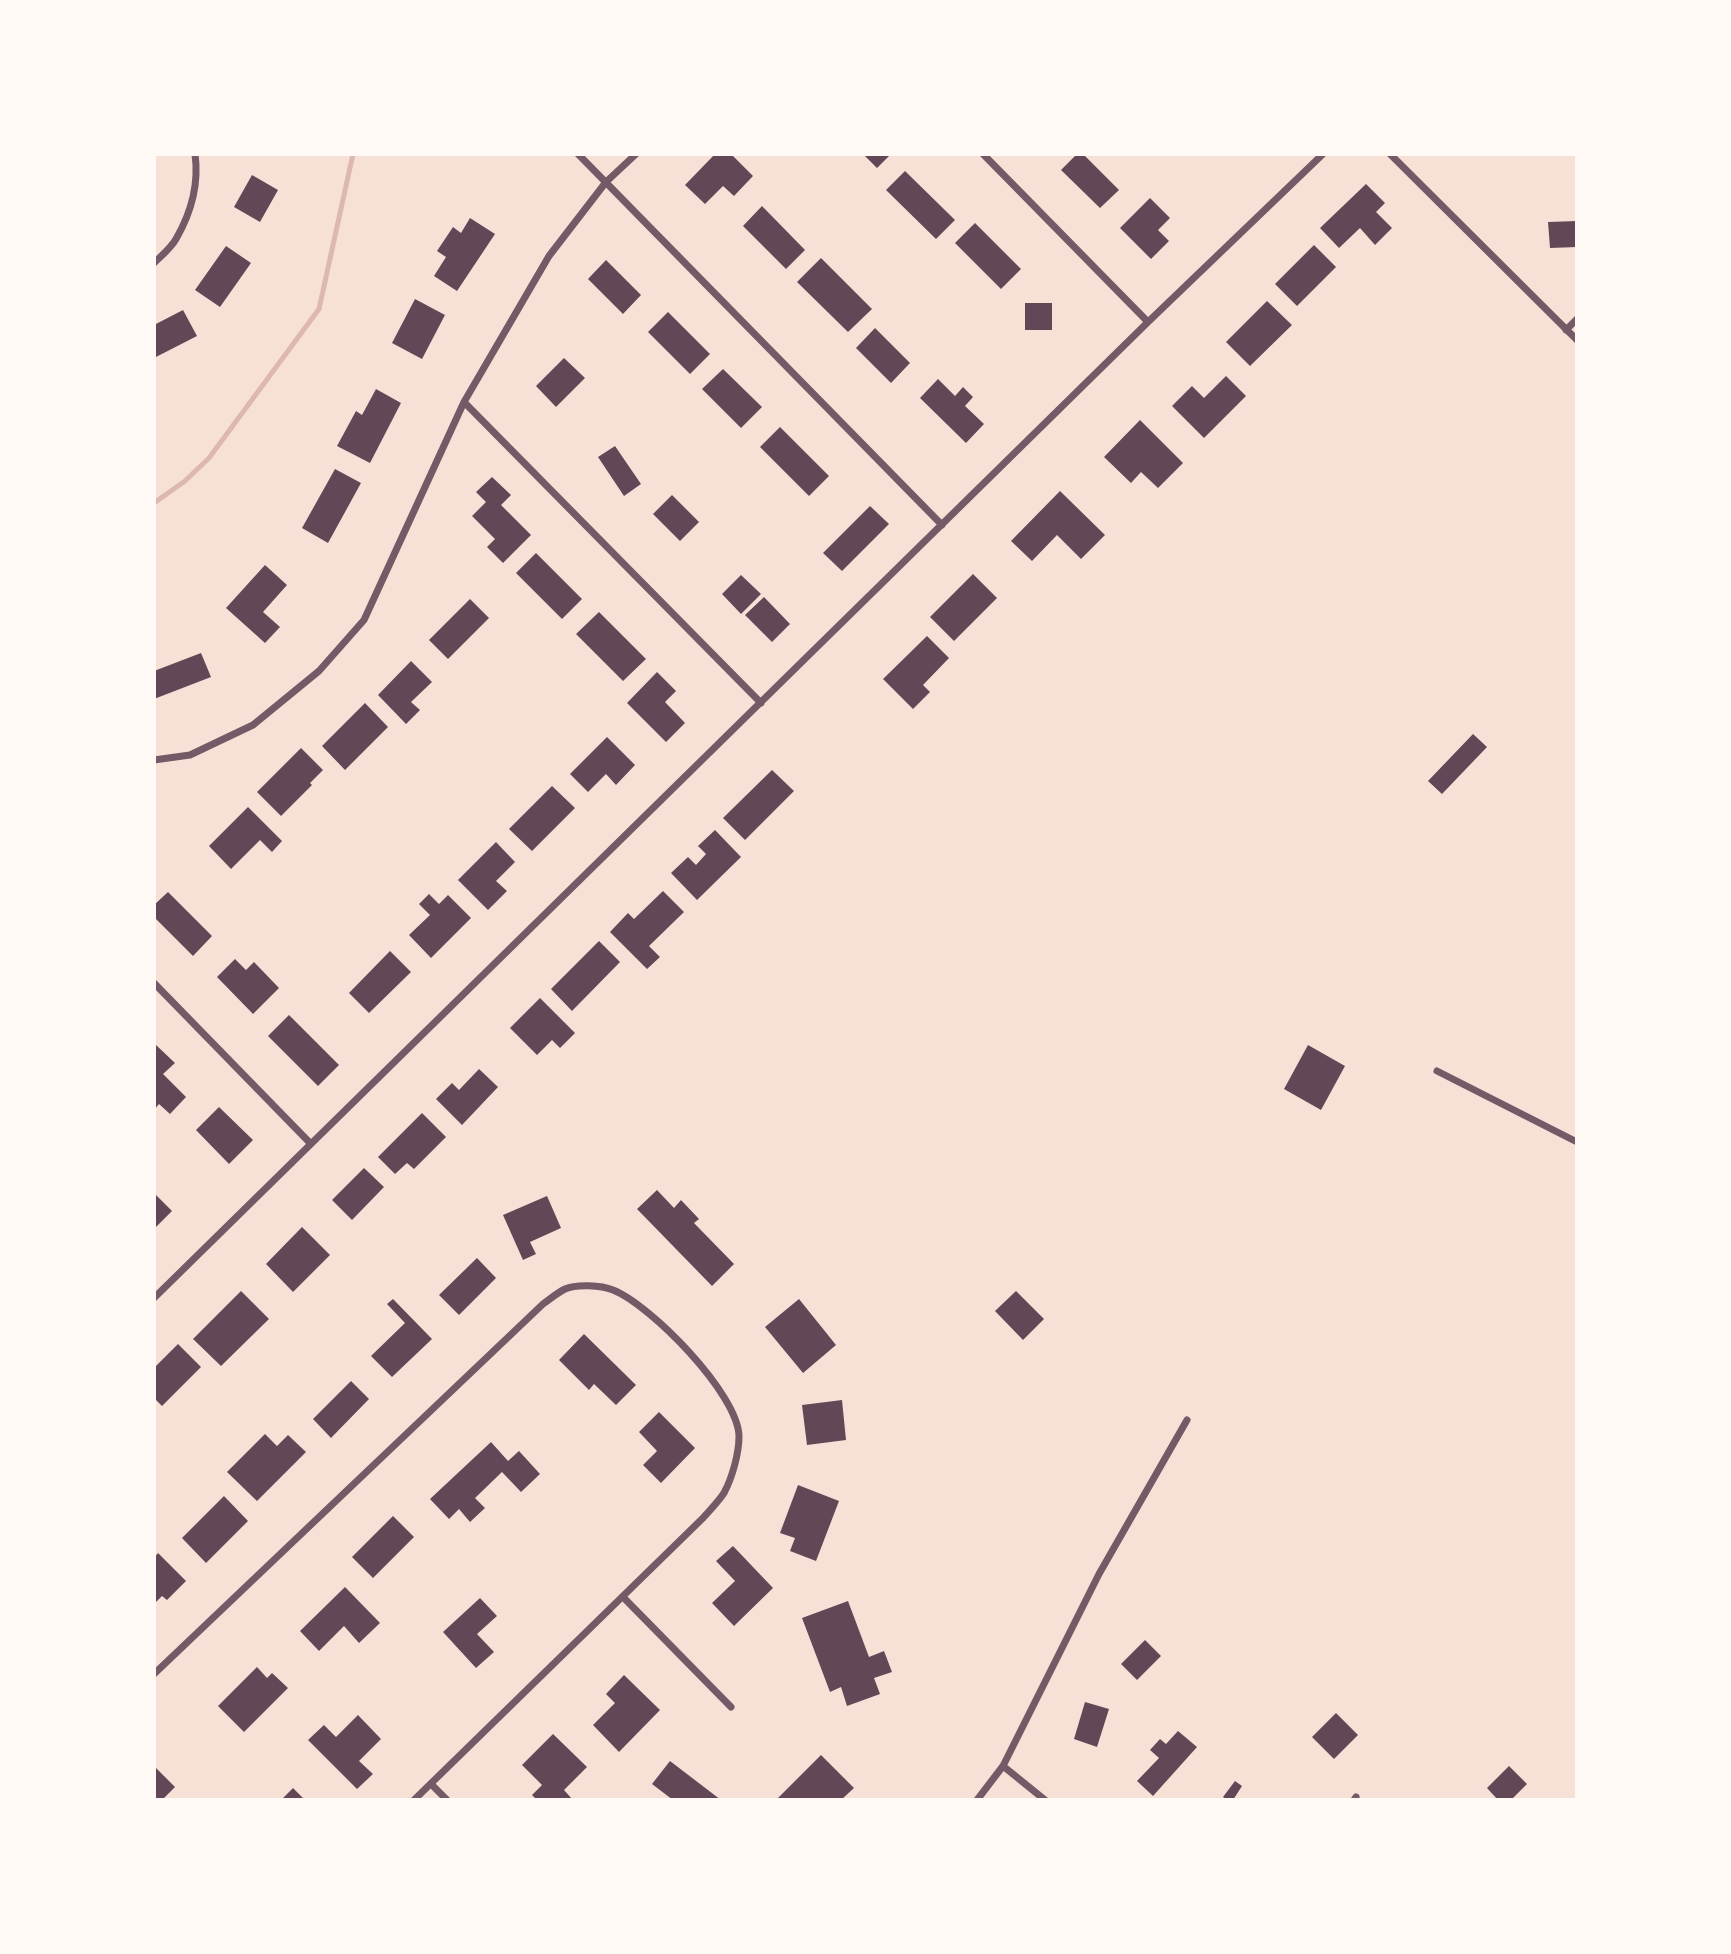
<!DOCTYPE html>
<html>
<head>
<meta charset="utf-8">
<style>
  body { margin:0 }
  #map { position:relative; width:1731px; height:1954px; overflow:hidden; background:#f7e1d7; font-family:"Asap Condensed",sans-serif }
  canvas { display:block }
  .frame { position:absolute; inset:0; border:156px solid #fffaf5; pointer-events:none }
</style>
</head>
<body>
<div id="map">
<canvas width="1731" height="1954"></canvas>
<div class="frame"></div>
</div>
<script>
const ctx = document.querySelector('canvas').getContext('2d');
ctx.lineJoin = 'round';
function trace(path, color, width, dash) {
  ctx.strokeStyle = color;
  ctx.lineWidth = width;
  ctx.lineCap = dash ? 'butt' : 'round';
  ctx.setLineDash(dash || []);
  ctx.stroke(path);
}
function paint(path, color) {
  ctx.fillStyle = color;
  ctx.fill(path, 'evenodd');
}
trace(new Path2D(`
  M 154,503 L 185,481 L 209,458 L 319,309 L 353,154`), '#dcb8b0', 5);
paint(new Path2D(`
  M 715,154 L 731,154 L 753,176 L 734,196 L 723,186 L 705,204 L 685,185 Z
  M 863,154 L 891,154 L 877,168 Z
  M 1077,154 L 1083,154 L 1119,190 L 1100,208 L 1061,170 Z
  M 905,171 L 955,220 L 936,239 L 886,190 Z
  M 252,175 L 278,190 L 260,222 L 234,207 Z
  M 1366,184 L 1385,203 L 1376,212 L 1392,228 L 1375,245 L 1360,228 L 1339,248 L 1320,228 Z
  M 1150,198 L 1170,218 L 1158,230 L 1169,241 L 1151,259 L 1120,228 Z
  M 762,206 L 805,250 L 786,269 L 743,226 Z
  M 470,218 L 495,234 L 457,291 L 434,276 L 446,257 L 437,251 L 453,227 L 461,233 Z
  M 1577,221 L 1577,247 L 1550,248 L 1548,222 Z
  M 975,223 L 1021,269 L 1001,289 L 955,243 Z
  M 1314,245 L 1336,267 L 1297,306 L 1275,284 Z
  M 226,246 L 251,263 L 220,307 L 195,290 Z
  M 821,258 L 872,309 L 848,332 L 797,282 Z
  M 606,260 L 641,295 L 623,314 L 588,279 Z
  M 415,299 L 445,315 L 422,359 L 392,343 Z
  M 1267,301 L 1292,325 L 1250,366 L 1226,342 Z
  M 1025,303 L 1052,303 L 1052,330 L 1025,330 Z
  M 183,310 L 197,336 L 154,358 L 154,325 Z
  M 668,312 L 710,354 L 690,374 L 648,332 Z
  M 875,328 L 910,363 L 891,383 L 856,348 Z
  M 564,358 L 585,378 L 556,407 L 536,386 Z
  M 723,369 L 762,407 L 741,428 L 702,389 Z
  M 1226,376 L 1246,396 L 1204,438 L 1172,406 L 1192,386 L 1204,398 Z
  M 938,379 L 955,396 L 963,387 L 973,397 L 965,406 L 984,424 L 966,443 L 920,398 Z
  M 376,389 L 401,403 L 370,463 L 337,446 L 356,411 L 362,415 Z
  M 1140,420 L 1183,463 L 1158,488 L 1141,472 L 1131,483 L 1104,457 Z
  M 780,427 L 829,476 L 809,496 L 760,447 Z
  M 615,446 L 641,484 L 624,496 L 598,457 Z
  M 335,469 L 361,483 L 328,543 L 302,528 Z
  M 492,477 L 511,495 L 501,505 L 531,535 L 503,563 L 487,547 L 495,539 L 472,516 L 486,502 L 476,492 Z
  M 1060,491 L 1105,535 L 1081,559 L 1057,535 L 1032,561 L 1011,541 Z
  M 672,495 L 699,522 L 680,541 L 653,514 Z
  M 870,506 L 889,524 L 842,571 L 823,553 Z
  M 536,553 L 582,599 L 562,619 L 516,573 Z
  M 265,565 L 287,585 L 263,612 L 280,627 L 265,643 L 226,608 Z
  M 973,574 L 997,598 L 954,641 L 930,617 Z
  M 741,575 L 761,594 L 741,614 L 722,594 Z
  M 764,597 L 790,624 L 772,642 L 745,615 Z
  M 470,599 L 489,618 L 448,659 L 429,640 Z
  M 599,612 L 646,659 L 623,681 L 576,634 Z
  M 927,636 L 949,658 L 923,685 L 930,692 L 913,709 L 883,679 Z
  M 201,653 L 211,677 L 154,699 L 154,671 Z
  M 411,661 L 432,682 L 411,702 L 420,710 L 406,724 L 378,695 Z
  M 657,672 L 676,691 L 665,702 L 685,723 L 666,742 L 627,703 Z
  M 365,703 L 388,727 L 345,770 L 322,746 Z
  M 1473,734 L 1487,747 L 1442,794 L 1428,781 Z
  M 607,737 L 635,765 L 616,785 L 606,774 L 588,792 L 570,774 Z
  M 301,748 L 323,770 L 310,783 L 312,785 L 281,816 L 257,792 Z
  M 772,770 L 794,791 L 745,840 L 723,818 Z
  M 552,786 L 575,808 L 532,851 L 509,829 Z
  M 248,807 L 282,841 L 272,852 L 260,840 L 231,869 L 209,846 Z
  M 715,830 L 741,857 L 697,900 L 671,873 L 688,857 L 696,865 L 706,854 L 698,846 Z
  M 496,842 L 515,862 L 496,881 L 507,891 L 488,910 L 458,880 Z
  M 663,891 L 684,912 L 649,946 L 660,957 L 647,969 L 610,932 L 628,913 L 634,919 Z
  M 168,892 L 212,936 L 193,956 L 154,917 L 154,905 Z
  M 429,894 L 439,904 L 448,895 L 471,918 L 431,958 L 409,935 L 430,915 L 419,904 Z
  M 599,941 L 620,962 L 572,1011 L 551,989 Z
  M 390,951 L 411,972 L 369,1013 L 349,993 Z
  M 235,959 L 246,970 L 254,962 L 279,988 L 253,1014 L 217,977 Z
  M 540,998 L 575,1033 L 560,1048 L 552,1040 L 537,1055 L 510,1028 Z
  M 289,1015 L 339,1065 L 318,1086 L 268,1036 Z
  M 156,1045 L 175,1063 L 163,1074 L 186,1097 L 170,1114 L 159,1104 L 154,1110 L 154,1047 Z
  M 1308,1045 L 1345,1066 L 1321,1110 L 1284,1089 Z
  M 479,1069 L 498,1087 L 462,1125 L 436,1099 L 452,1083 L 459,1090 Z
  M 219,1107 L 253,1140 L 229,1164 L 196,1130 Z
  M 422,1113 L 446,1137 L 414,1169 L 407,1163 L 395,1174 L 378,1157 Z
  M 364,1168 L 384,1187 L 352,1220 L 332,1200 Z
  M 657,1190 L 674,1208 L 681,1200 L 699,1219 L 694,1223 L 734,1264 L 712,1286 L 637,1209 Z
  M 154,1193 L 172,1211 L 154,1229 Z
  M 547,1196 L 561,1228 L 530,1242 L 536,1254 L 523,1260 L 503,1215 Z
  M 302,1227 L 330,1255 L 293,1292 L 266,1264 Z
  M 477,1258 L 496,1278 L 459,1315 L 439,1295 Z
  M 241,1291 L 269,1319 L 221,1366 L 193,1339 Z
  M 1016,1291 L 1044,1319 L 1023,1340 L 995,1311 Z
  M 393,1299 L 432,1339 L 392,1377 L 371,1356 L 405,1323 L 387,1304 Z
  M 799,1299 L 836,1345 L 803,1373 L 765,1327 Z
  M 584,1334 L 636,1385 L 616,1405 L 594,1384 L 589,1390 L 559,1360 Z
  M 178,1344 L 201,1367 L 162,1406 L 154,1398 L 154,1368 Z
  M 351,1381 L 369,1399 L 331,1438 L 313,1419 Z
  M 842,1400 L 846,1440 L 807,1445 L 802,1405 Z
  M 659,1412 L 695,1448 L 661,1483 L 643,1465 L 657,1451 L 639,1432 Z
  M 265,1434 L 277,1446 L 288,1435 L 306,1452 L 257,1501 L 227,1472 Z
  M 491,1442 L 508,1461 L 519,1451 L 540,1474 L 521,1492 L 502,1472 L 475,1498 L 485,1508 L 470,1522 L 459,1509 L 449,1519 L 430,1499 Z
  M 798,1485 L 839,1501 L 816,1561 L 790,1551 L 795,1538 L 780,1533 Z
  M 224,1496 L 248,1521 L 206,1563 L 182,1538 Z
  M 393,1516 L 414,1537 L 373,1578 L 352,1557 Z
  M 733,1546 L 773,1588 L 734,1626 L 712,1603 L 735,1581 L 716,1561 Z
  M 158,1553 L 186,1581 L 167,1600 L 162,1596 L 154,1604 L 154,1558 Z
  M 345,1587 L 380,1623 L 359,1643 L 344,1626 L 319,1651 L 300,1631 Z
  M 480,1598 L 497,1616 L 477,1634 L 494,1652 L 476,1668 L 443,1632 Z
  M 848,1601 L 869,1657 L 884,1651 L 892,1672 L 874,1678 L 880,1694 L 847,1706 L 841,1687 L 830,1692 L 802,1618 Z
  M 1145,1640 L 1161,1656 L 1137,1680 L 1121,1664 Z
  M 257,1667 L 267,1678 L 272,1673 L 288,1688 L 244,1732 L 218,1706 Z
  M 624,1675 L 660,1710 L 619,1752 L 593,1725 L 615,1703 L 606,1694 Z
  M 1085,1702 L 1109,1709 L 1097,1747 L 1074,1739 Z
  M 1336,1713 L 1358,1735 L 1334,1759 L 1312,1737 Z
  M 358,1715 L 381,1739 L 359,1761 L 373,1774 L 357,1789 L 308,1740 L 324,1725 L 336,1737 Z
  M 1178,1731 L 1197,1747 L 1153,1796 L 1137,1781 L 1159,1758 L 1150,1750 L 1160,1739 L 1166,1744 Z
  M 553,1734 L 587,1767 L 564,1790 L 573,1800 L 537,1800 L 532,1795 L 542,1785 L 522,1765 Z
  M 821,1755 L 854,1788 L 841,1800 L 776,1800 Z
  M 670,1761 L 721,1800 L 673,1800 L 652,1784 Z
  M 154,1766 L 175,1787 L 162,1800 L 154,1800 Z
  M 1509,1766 L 1527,1784 L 1511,1800 L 1498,1800 L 1487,1788 Z
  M 1235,1781 L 1242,1786 L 1233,1800 L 1227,1800 L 1223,1797 Z
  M 293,1788 L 305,1800 L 281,1800 Z`), '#644757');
trace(new Path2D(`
  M 578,154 L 942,525
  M 983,154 L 1148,322
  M 1390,154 L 1577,340
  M 154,263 C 161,256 171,248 176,239 C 191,213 199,183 195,154
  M 1566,330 L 1577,319
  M 464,402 L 761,703
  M 154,760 L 190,755 L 253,725 L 319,671 L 364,620 L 464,402 L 549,256 L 606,182 L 636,154
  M 154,983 L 311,1144
  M 1437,1071 L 1577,1142
  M 154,1298 L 1148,322 L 1323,154
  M 623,1597 L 731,1707
  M 154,1674 L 543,1304 C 550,1299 557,1293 565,1289 C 576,1284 601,1285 613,1290 C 651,1305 738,1394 739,1436 C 739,1454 732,1478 724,1493 C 718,1502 710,1510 703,1518 L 414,1800
  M 1003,1766 L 1045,1800
  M 431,1784 L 447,1800
  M 977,1800 L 1003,1766 L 1099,1574 L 1187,1420
  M 1354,1800 L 1356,1797`), '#755966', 7);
</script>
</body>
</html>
